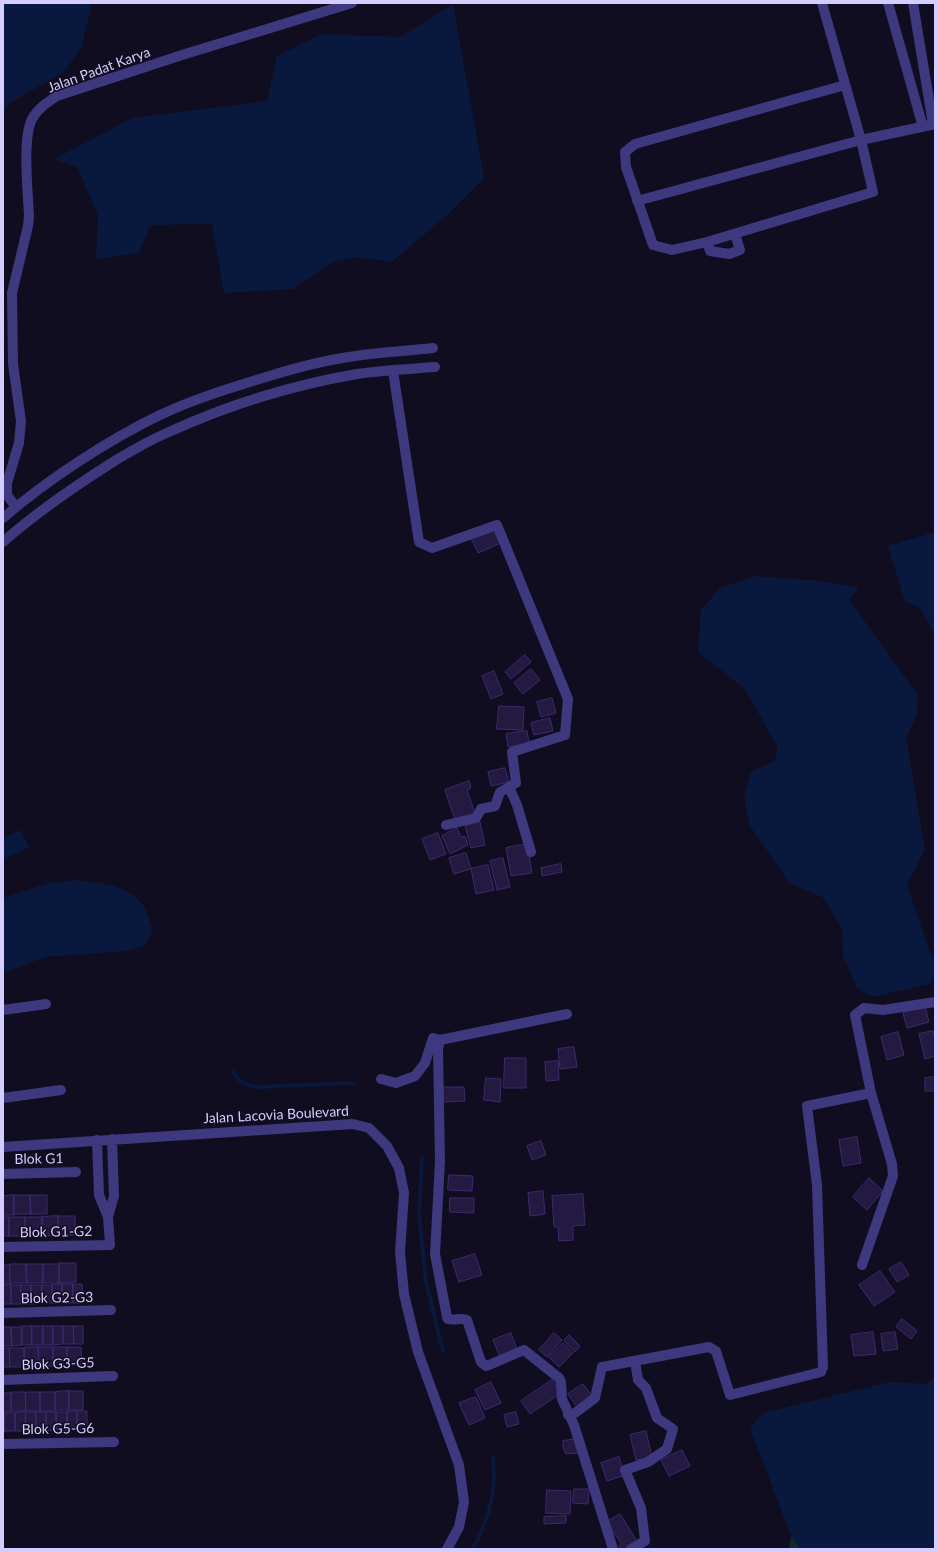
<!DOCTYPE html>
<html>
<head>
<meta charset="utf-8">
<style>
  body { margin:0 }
  #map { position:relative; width:938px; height:1552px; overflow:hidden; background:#110d20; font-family:Lato,sans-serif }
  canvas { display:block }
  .frame { position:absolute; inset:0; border:4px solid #d5ccff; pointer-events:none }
</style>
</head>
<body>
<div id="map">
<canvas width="938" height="1552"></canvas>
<div class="frame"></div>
</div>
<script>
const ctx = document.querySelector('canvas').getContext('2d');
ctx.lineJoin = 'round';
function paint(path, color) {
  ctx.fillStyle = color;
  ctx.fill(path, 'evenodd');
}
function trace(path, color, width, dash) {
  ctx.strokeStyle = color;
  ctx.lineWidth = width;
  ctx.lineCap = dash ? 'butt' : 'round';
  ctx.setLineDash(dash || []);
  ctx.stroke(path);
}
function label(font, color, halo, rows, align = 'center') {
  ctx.font = font + ' Lato,sans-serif';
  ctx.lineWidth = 3;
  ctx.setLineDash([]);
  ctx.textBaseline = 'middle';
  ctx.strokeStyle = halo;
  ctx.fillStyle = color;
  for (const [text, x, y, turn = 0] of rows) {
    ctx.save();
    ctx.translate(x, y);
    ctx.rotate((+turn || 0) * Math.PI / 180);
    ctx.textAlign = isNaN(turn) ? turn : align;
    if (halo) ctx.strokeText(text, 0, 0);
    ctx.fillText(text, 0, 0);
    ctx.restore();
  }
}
paint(new Path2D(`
  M 791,1536 L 802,1549 L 789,1549 Z`), '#102a2a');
paint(new Path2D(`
  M 3,3 L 90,3 L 91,7 L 81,48 L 64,72 L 8,104 L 3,115 Z
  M 453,4 L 484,178 L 447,215 L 392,262 L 355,257 L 331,263 L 293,289 L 224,293 L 212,224 L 150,225 L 139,253 L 96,259 L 98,216 L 78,168 L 54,159 L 133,118 L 267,101 L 277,56 L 322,34 L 400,37 Z
  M 935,532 L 935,635 L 919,607 L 905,602 L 888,546 Z
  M 755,576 L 819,581 L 859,588 L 849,600 L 918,695 L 917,715 L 906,738 L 925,849 L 907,885 L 935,967 L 935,972 L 929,984 L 872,997 L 857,988 L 843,956 L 842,929 L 824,898 L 790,883 L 750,826 L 744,797 L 751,772 L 776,760 L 777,746 L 745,689 L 698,652 L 701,610 L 720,588 Z
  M 21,830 L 29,847 L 3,860 L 3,838 Z
  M 75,880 C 104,883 142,886 149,919 C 150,923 152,928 152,932 C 151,936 147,941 145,946 L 127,951 L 45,957 L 3,973 L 3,898 L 46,884 Z
  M 935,1377 L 935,1549 L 801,1549 L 792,1538 L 750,1428 L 763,1413 L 890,1382 L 927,1384 Z`), '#09193d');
trace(new Path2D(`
  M 233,1071 C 240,1083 245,1086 259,1087 L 349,1083 L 355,1084
  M 422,1159 L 419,1214 L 426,1282 L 443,1351
  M 472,1549 C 476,1544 479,1538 481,1532 C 492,1508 496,1484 493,1458`), '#09193d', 4);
const building = new Path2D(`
  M 494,528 L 501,543 L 478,553 L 471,538 Z
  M 525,655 L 531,662 L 511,679 L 505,672 Z
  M 531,669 L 540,680 L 523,694 L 514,683 Z
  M 494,671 L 503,694 L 491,699 L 482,676 Z
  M 552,698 L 556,713 L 541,717 L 537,702 Z
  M 499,706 L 524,707 L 523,730 L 497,729 Z
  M 550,718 L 553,731 L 534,735 L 531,723 Z
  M 527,731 L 529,743 L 508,747 L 506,734 Z
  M 505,768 L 509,782 L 491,786 L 488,772 Z
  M 469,781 L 471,788 L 467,790 L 475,813 L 455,820 L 445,790 Z
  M 480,822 L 485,845 L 471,848 L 465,826 Z
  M 457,828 L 461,837 L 465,836 L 468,845 L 450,854 L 442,836 Z
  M 438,833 L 446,854 L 430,860 L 422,839 Z
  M 527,844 L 532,873 L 511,876 L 506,848 Z
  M 466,853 L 471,869 L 454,874 L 449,858 Z
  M 503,858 L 510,887 L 497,890 L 490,861 Z
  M 561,864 L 562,872 L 542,876 L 541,868 Z
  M 488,865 L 494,890 L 476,894 L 471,869 Z
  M 925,1007 L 929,1022 L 907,1028 L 903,1013 Z
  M 933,1031 L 935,1037 L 935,1056 L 925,1059 L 919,1034 Z
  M 898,1032 L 904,1055 L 887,1060 L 881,1037 Z
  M 574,1047 L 577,1067 L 560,1069 L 558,1049 Z
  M 505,1058 L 526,1058 L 526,1088 L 504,1088 Z
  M 558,1061 L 559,1080 L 546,1081 L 545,1062 Z
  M 935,1077 L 935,1091 L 925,1091 L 925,1078 Z
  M 486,1078 L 501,1079 L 500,1102 L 484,1100 Z
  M 443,1087 L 464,1087 L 465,1101 L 443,1102 Z
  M 857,1137 L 861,1163 L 843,1166 L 839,1140 Z
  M 541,1141 L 546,1155 L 532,1160 L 527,1146 Z
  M 449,1175 L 473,1176 L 472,1191 L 448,1190 Z
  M 869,1178 L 883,1191 L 867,1210 L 853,1197 Z
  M 543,1191 L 545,1214 L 530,1216 L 528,1193 Z
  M 583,1194 L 585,1225 L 573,1226 L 573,1240 L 559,1241 L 558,1227 L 554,1227 L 552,1196 Z
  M 14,1195 L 30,1195 L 31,1214 L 14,1214 Z
  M 14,1195 L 14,1215 L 3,1215 L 3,1196 Z
  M 30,1195 L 47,1195 L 47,1214 L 31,1214 Z
  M 450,1198 L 474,1198 L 474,1213 L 450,1212 Z
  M 58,1216 L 75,1216 L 75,1235 L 59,1235 Z
  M 58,1216 L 58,1235 L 42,1236 L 42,1217 Z
  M 3,1217 L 9,1217 L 9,1236 L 3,1236 Z
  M 9,1217 L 25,1217 L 25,1236 L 9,1236 Z
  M 25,1217 L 42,1217 L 42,1236 L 26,1236 Z
  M 475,1254 L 482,1275 L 459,1282 L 452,1261 Z
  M 901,1262 L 909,1275 L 897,1282 L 889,1269 Z
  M 59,1263 L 76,1263 L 76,1282 L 60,1283 Z
  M 10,1264 L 26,1264 L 27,1283 L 10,1283 Z
  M 26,1264 L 43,1264 L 43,1283 L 27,1283 Z
  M 43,1264 L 59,1264 L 59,1283 L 43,1283 Z
  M 3,1265 L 10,1265 L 10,1284 L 3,1284 Z
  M 880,1271 L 895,1292 L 874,1306 L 859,1285 Z
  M 62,1284 L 73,1284 L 73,1303 L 63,1303 Z
  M 62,1284 L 63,1303 L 52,1303 L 52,1285 Z
  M 73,1284 L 82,1284 L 83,1303 L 73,1303 Z
  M 11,1285 L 21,1285 L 21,1304 L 11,1304 Z
  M 11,1285 L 11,1304 L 3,1304 L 3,1286 Z
  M 21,1285 L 31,1285 L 32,1304 L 21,1304 Z
  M 31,1285 L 42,1285 L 42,1303 L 32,1304 Z
  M 42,1285 L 52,1285 L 52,1303 L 42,1303 Z
  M 902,1319 L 917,1331 L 911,1339 L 896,1327 Z
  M 22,1326 L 32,1326 L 32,1345 L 22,1345 Z
  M 32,1326 L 43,1326 L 43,1345 L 32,1345 Z
  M 43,1326 L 53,1326 L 53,1345 L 43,1345 Z
  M 53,1326 L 63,1326 L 63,1344 L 53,1345 Z
  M 63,1326 L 73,1326 L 74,1344 L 64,1344 Z
  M 74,1326 L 83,1326 L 83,1344 L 74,1344 Z
  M 3,1327 L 11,1327 L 12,1346 L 3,1346 Z
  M 11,1327 L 22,1327 L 22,1345 L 12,1346 Z
  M 873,1332 L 876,1354 L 854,1356 L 851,1335 Z
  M 895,1332 L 898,1349 L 883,1351 L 881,1334 Z
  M 511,1333 L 517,1349 L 500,1357 L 493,1340 Z
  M 554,1333 L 562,1340 L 547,1357 L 539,1350 Z
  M 569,1335 L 580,1346 L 575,1352 L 564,1341 Z
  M 563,1343 L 573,1353 L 559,1367 L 549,1357 Z
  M 38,1347 L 39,1366 L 25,1367 L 24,1348 Z
  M 39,1347 L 53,1347 L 53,1366 L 39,1366 Z
  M 53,1347 L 67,1347 L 67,1366 L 54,1366 Z
  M 67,1347 L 81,1347 L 82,1365 L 68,1366 Z
  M 3,1348 L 9,1348 L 10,1367 L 3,1367 Z
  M 10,1348 L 24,1348 L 24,1367 L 10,1367 Z
  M 552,1380 L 561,1393 L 530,1414 L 521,1401 Z
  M 491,1382 L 501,1403 L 485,1410 L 475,1390 Z
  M 583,1384 L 592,1396 L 577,1407 L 568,1394 Z
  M 69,1391 L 83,1391 L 83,1410 L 69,1410 Z
  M 69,1391 L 69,1410 L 55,1410 L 55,1392 Z
  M 11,1392 L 25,1392 L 26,1411 L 12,1411 Z
  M 26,1392 L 40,1392 L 40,1411 L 26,1411 Z
  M 40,1392 L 55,1392 L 55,1411 L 41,1411 Z
  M 3,1393 L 11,1393 L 11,1412 L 3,1412 Z
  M 476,1397 L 485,1418 L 469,1425 L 459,1403 Z
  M 77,1411 L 87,1411 L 87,1430 L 77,1430 Z
  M 77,1411 L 77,1430 L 67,1430 L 67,1412 Z
  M 25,1412 L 26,1431 L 15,1431 L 15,1413 Z
  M 26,1412 L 36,1412 L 36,1431 L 26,1431 Z
  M 36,1412 L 46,1412 L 46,1431 L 36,1431 Z
  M 46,1412 L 56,1412 L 57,1430 L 46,1431 Z
  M 56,1412 L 67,1412 L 67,1430 L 57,1430 Z
  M 516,1412 L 519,1424 L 507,1427 L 504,1415 Z
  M 3,1413 L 4,1413 L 5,1432 L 3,1432 Z
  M 5,1413 L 15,1413 L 15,1431 L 5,1431 Z
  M 646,1431 L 652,1457 L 636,1460 L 630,1435 Z
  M 577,1439 L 578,1453 L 566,1454 L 563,1448 L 563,1441 Z
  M 682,1450 L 690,1466 L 669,1476 L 661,1460 Z
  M 619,1457 L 625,1475 L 607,1481 L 601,1463 Z
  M 574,1489 L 589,1489 L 588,1504 L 573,1503 Z
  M 547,1490 L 571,1491 L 570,1514 L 546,1513 Z
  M 620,1514 L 637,1541 L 625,1549 L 622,1549 L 619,1546 L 621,1543 L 607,1522 Z
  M 566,1516 L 566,1523 L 544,1524 L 544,1517 Z`);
paint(building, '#231941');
trace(building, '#3c2b6d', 1);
trace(new Path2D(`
  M 888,3 L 923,127
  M 913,3 L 933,124
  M 637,201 L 861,140 L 935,124
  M 735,234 L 740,250 L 729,254 L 710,251 L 707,242 L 873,192 L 861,140 L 822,3
  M 707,242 L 672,250 L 653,245 L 626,167 L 625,152 L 635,144 L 845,85
  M 393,371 L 419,542 L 432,548 L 497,525 L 568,699 L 565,735 L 512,752 L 516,783 L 500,792 L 495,806 L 481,809 L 476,818 L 446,825
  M 16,507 L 7,495 L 7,483 L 19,443 L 21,421 L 13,364 L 12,293 L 28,226 L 29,216 C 28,192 22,139 32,119 C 38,108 48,102 57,96 L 182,55 L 352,3
  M 3,518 C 47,480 108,440 160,415 C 194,399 230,388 266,377 C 295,368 325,360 355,356 C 381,352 407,351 433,348
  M 3,542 C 37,512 75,486 113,462 C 131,451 150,440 169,432 C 228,405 293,385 357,374 C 382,370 409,369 435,367
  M 509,787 L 517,805 L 531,852
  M 3,1010 L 46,1004
  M 567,1014 L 440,1040 L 438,1049 L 440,1161 L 435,1254 L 447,1317 L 448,1319 C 455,1321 461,1317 467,1320 L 481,1362 L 486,1366 L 489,1365 L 524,1350 L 559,1378 L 561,1382 L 562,1399 L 574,1425 L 613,1549
  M 381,1079 L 396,1083 L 415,1076 L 425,1063 L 433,1038 L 440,1040
  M 3,1098 L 61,1090
  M 97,1140 L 99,1195 L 108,1217 L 114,1196 L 112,1139
  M 3,1147 L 353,1124 L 369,1128 L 387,1146 L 399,1168 L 404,1193 L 400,1252 L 404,1294 L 418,1352 L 459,1465 L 464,1502 L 459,1527 L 447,1549
  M 3,1174 L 76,1172
  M 3,1247 L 110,1245 L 108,1217
  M 862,1265 L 893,1176 L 892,1164 L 871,1093 L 855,1015 L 864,1008 L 883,1010 L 935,1002
  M 3,1313 L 111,1310
  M 3,1380 L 113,1376
  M 568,1415 L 575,1413 L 595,1398 L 602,1367 L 709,1347 L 716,1351 L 730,1395 L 821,1372 L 823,1367 L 817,1185 L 807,1106 L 871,1093
  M 3,1444 L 114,1442
  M 631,1549 L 645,1541 L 641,1508 L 625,1470 L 648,1462 L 667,1449 L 673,1429 L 657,1418 L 646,1388 L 638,1380 L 635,1361`), '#3e387f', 10);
label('14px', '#d5ccff', '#110d20', [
  ["Jalan Padat Karya",99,70,-20],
  ["Jalan Lacovia Boulevard",276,1115,-3],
  ["Blok G1",39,1159,-1],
  ["Blok G1-G2",56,1232,-1],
  ["Blok G2-G3",57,1298,-1],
  ["Blok G3-G5",58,1364,-2],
  ["Blok G5-G6",58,1429,-1]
]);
</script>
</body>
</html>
